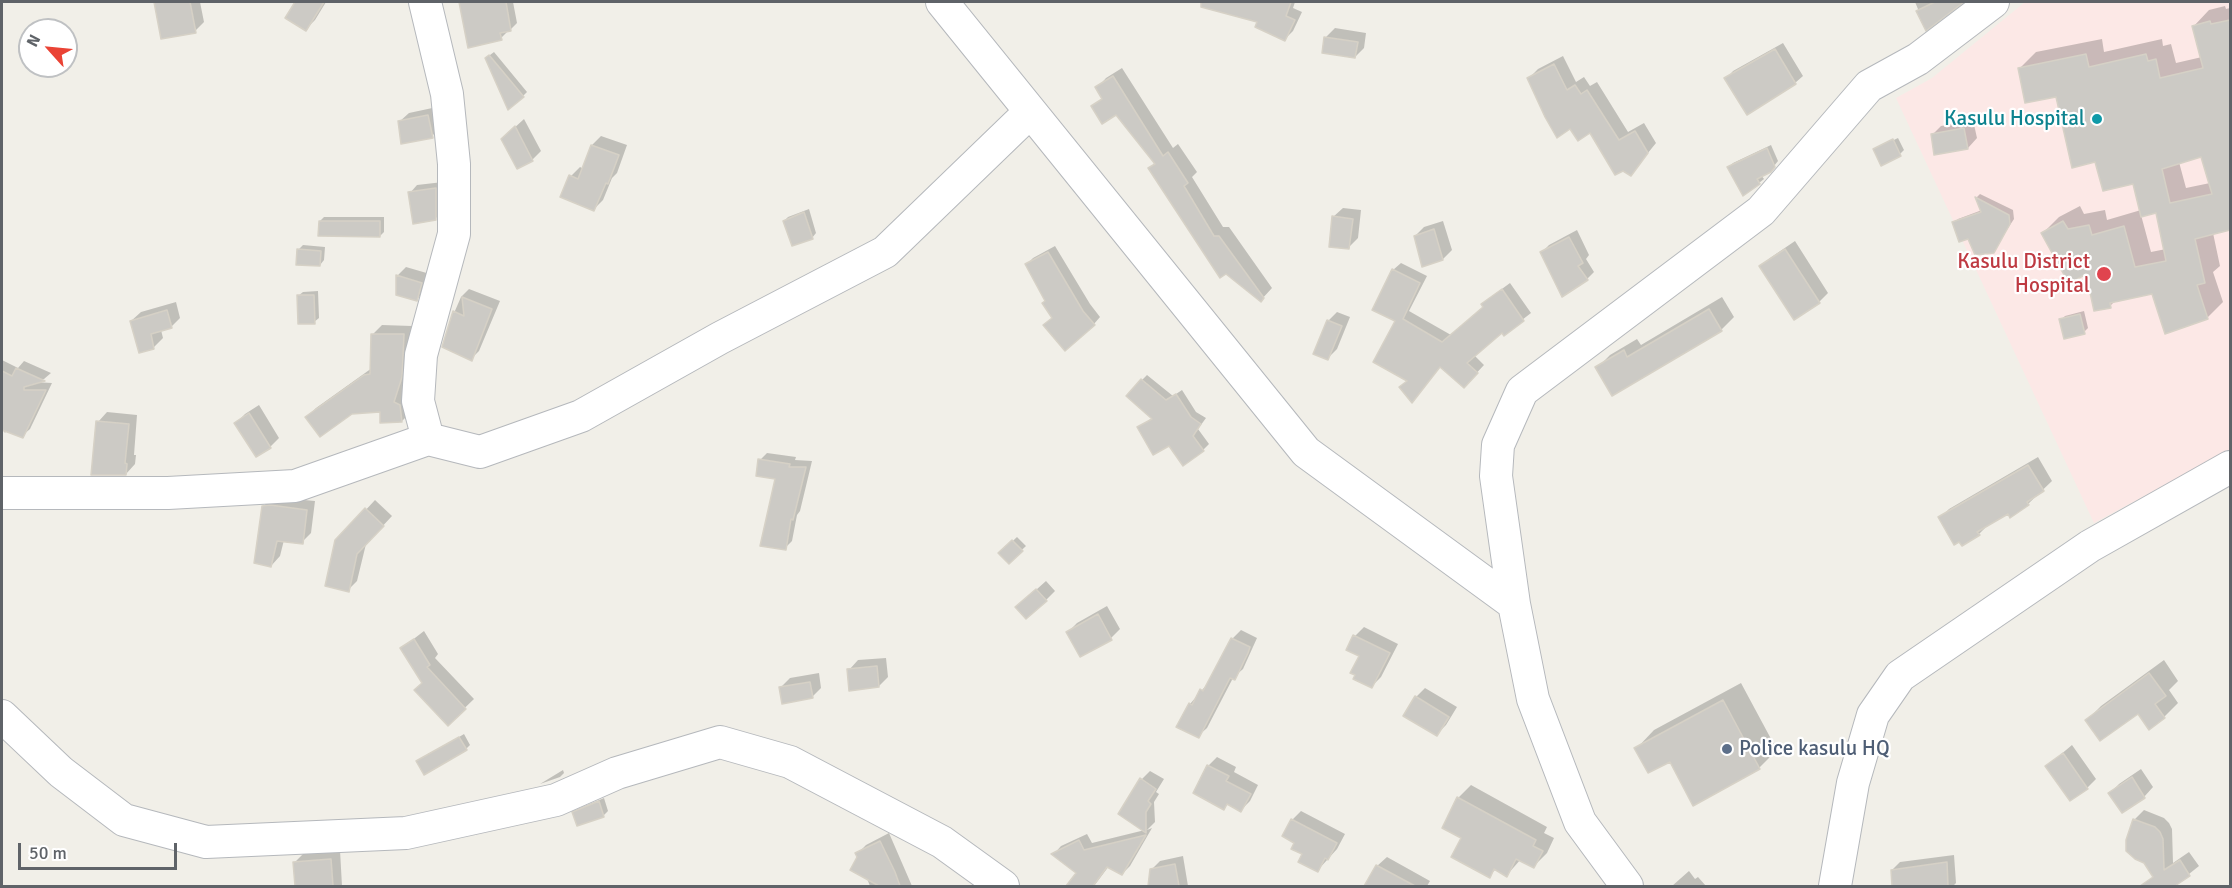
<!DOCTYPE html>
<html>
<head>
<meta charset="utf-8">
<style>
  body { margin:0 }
  #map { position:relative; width:2232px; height:888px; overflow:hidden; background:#f1efe8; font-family:Signika,sans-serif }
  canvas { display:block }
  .frame { position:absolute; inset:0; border:3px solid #5f6368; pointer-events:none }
  .north { position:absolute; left:18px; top:18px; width:60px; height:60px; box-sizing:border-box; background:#fff; border:2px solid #bfc1c3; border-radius:50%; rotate:297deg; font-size:16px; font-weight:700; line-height:24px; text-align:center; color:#5f6368 }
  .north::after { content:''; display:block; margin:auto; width:21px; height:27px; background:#ea4335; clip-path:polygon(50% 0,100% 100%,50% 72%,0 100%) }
  .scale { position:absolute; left:18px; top:843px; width:159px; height:27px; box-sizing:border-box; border:3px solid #5f6368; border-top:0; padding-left:8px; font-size:18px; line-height:21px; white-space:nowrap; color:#5f6368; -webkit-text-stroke:4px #fff; paint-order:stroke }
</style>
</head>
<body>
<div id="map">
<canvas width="2232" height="888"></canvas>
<div class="frame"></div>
<div class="north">N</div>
<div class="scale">50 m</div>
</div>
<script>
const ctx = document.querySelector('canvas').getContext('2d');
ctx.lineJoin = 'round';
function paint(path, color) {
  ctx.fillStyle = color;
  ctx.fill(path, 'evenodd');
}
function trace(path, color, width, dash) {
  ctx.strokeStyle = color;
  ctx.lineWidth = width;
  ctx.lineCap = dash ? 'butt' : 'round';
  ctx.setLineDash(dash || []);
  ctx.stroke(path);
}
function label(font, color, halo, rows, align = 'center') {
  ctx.font = font + ' Signika,sans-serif';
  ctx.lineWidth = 4.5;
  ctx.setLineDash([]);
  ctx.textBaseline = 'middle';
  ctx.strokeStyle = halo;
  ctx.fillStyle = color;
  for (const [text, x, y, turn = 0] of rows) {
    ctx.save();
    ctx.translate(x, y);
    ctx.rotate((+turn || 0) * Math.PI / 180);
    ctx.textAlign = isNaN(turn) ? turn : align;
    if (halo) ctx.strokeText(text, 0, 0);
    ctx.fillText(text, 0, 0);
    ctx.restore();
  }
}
paint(new Path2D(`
  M 2025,2 L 2230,2 L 2230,450 L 2094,523 L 1896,98 L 1932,78 Z`), '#fce8e6');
paint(new Path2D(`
  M 156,2 L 200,2 L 204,22 L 195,31 L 162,37 Z
  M 297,2 L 326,2 L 315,20 L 306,29 L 287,17 Z
  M 461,2 L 513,2 L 517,23 L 511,29 L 506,30 L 507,32 L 501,38 L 469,46 Z
  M 1221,2 L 1295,2 L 1293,8 L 1302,12 L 1293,31 L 1285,39 L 1260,21 L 1219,10 Z
  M 1915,2 L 1962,2 L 1926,28 Z
  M 2225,6 L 2226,9 L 2230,8 L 2230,228 L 2213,233 L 2220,266 L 2213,272 L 2223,302 L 2207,318 L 2153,293 L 2116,300 L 2110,306 L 2087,272 L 2043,233 L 2059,217 L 2080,206 L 2084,214 L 2105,210 L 2107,220 L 2141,210 L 2134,182 L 2096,160 L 2057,95 L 2020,68 L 2036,52 L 2102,39 L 2104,52 L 2162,39 L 2163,46 L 2171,44 L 2176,63 L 2202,57 L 2193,27 L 2209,10 ZM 2202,155 L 2210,183 L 2186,188 L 2179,162 ZM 2158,211 L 2166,249 L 2151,252 L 2141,215 Z
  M 1335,28 L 1366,33 L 1364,48 L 1355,57 L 1325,38 Z
  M 1783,43 L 1803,76 L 1795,83 L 1726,79 L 1733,71 Z
  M 494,52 L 527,92 L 523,96 L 486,58 Z
  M 1563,56 L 1576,82 L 1584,77 L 1590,86 L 1597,82 L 1628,132 L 1644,123 L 1656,143 L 1631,174 L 1591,131 L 1529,78 L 1538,69 Z
  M 1122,68 L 1173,148 L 1178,144 L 1197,172 L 1192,177 L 1223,227 L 1229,227 L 1272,288 L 1261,300 L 1150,168 L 1155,162 L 1117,113 L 1093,107 L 1103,97 L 1097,88 L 1106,78 Z
  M 437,107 L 441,127 L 432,136 L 399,122 L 409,113 Z
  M 524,119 L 541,151 L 532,160 L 512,130 Z
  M 1973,120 L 1977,138 L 1968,148 L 1932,135 L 1941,126 Z
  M 601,136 L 627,145 L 617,173 L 612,178 L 603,200 L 594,209 L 571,176 L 580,167 L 584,169 L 592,145 Z
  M 1898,138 L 1904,150 L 1900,154 L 1875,149 Z
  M 1771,145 L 1778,161 L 1770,171 L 1761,175 L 1764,179 L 1759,183 L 1729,167 L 1733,163 Z
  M 443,182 L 443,211 L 435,219 L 410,193 L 417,185 Z
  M 1980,194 L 2013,210 L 2014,219 L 1993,251 L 1969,237 L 1954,223 L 1958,219 L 1982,210 L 1976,198 Z
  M 1343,208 L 1361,210 L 1358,238 L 1349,247 L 1333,217 Z
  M 809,209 L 816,233 L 812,238 L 784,221 L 788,217 Z
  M 324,217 L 384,217 L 384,232 L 380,236 L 320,221 Z
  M 1443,221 L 1452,250 L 1443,259 L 1415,236 L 1424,227 Z
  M 1577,230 L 1589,255 L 1586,259 L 1594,272 L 1587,279 L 1542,252 L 1549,245 Z
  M 1795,241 L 1828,293 L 1819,302 L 1761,267 L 1770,258 Z
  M 303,245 L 325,247 L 324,260 L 320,265 L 298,250 Z
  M 1055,246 L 1090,304 L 1100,317 L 1094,324 L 1046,301 L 1027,264 L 1033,258 Z
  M 1401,263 L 1427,276 L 1409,311 L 1451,335 L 1484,306 L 1491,297 L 1510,283 L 1531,313 L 1504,334 L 1502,331 L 1474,355 L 1484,365 L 1471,379 L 1441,366 L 1409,380 L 1397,321 L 1393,270 Z
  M 406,267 L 430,274 L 426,290 L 417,299 L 397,276 Z
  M 469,289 L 500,301 L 479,351 L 471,359 L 451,320 L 461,297 Z
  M 318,291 L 319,318 L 314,322 L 298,296 L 303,292 Z
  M 1722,297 L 1734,317 L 1721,330 L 1597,368 L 1610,355 L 1637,339 L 1641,345 Z
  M 176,302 L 180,318 L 171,327 L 161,330 L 163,338 L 154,347 L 140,351 L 131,321 L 141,312 Z
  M 2084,311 L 2088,328 L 2084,332 L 2061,320 L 2065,316 Z
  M 1337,312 L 1350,317 L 1337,349 L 1328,358 L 1328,321 Z
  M 382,325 L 412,326 L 410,366 L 402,393 L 409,396 L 411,412 L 402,421 L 382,410 L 307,417 L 316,408 L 372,368 L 373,334 Z
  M 2,360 L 18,368 L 24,361 L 51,373 L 44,379 L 34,382 L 52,383 L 30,429 L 22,436 L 7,430 L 5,433 L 2,429 L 2,404 L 7,391 L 2,388 Z
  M 1147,375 L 1173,396 L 1182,390 L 1196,412 L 1206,418 L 1198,429 L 1209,444 L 1203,450 L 1169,444 L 1139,428 L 1153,417 L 1142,380 Z
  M 259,405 L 279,438 L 270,447 L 257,455 L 236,423 L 245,414 Z
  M 107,412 L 137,415 L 134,455 L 136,455 L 135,464 L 126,474 L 98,422 Z
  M 767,453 L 796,457 L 795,460 L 812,461 L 800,511 L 797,515 L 792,541 L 785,548 L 777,478 L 760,460 Z
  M 2038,457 L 2052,481 L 2028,504 L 2008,512 L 1988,525 L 1979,534 L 1940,518 L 1949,509 Z
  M 272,497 L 315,501 L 311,533 L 302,542 L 284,540 L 280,556 L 271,566 L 263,507 Z
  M 375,500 L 392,516 L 366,544 L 357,581 L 348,590 L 337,541 Z
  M 1017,537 L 1026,546 L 1009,562 L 1000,553 Z
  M 1046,581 L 1055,591 L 1046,600 L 1027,598 Z
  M 1107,606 L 1120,629 L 1111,638 L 1068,632 L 1077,623 Z
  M 1364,627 L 1398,644 L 1381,677 L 1372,686 L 1355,636 Z
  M 1241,630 L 1257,638 L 1243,669 L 1233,678 L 1207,728 L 1198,736 L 1190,704 L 1209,682 L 1232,639 Z
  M 424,631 L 438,654 L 435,658 L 474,699 L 448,724 L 402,648 Z
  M 886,658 L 888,677 L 879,686 L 849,670 L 858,660 Z
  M 2164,660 L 2178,681 L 2169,690 L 2178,703 L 2164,717 L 2139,712 L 2087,720 L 2101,706 Z
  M 819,673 L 821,688 L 812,697 L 781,687 L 790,678 Z
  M 1741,683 L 1777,750 L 1759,768 L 1670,760 L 1636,749 L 1654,730 Z
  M 1425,688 L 1457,707 L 1446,725 L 1437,734 L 1416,697 Z
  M 464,734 L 470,745 L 466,749 L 418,762 Z
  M 2072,745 L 2096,779 L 2087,788 L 2047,766 Z
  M 1217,757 L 1236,767 L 1234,772 L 1258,785 L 1250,801 L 1241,810 L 1228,803 L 1223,808 L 1208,766 Z
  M 2141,769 L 2153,787 L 2144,797 L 2122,811 L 2110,793 L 2119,784 Z
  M 563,770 L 564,773 L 560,777 L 540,784 Z
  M 1150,771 L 1164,779 L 1156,792 L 1159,794 L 1154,802 L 1155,822 L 1147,830 L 1152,828 L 1130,866 L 1122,874 L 1109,866 L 1094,886 L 1068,886 L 1078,872 L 1054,854 L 1061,846 L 1087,834 L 1092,843 L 1145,830 L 1142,779 Z
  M 1471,785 L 1547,827 L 1544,833 L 1554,838 L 1547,853 L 1534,866 L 1521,859 L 1507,875 L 1496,869 L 1489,876 L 1463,837 L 1458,798 Z
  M 604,798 L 608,811 L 603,816 L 574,813 L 578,809 Z
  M 2144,810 L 2164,818 L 2169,823 L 2172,829 L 2173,863 L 2189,852 L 2199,866 L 2174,886 L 2161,886 L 2128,840 L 2135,819 Z
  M 1301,811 L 1345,834 L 1337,849 L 1318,870 L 1296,842 L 1292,820 Z
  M 889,833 L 912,886 L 870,886 L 857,854 L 866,845 Z
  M 340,850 L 342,886 L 296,886 L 295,862 L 304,853 Z
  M 1954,855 L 1956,883 L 1953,886 L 1894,886 L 1892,870 L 1900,862 Z
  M 1183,856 L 1188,886 L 1149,886 L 1151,870 L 1160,861 Z
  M 1387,857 L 1430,881 L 1427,886 L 1374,886 L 1368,883 L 1377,866 Z
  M 1689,871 L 1695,879 L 1698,877 L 1706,886 L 1672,886 Z
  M 1199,885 L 1242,886 L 1197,886 Z`), '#0003');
const building = new Path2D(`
  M 154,2 L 190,2 L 196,33 L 161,39 Z
  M 295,2 L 324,2 L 306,31 L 285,18 Z
  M 459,2 L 506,2 L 511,31 L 500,33 L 502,40 L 468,48 Z
  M 1201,2 L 1291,2 L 1286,16 L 1295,20 L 1285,41 L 1255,27 L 1257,22 L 1201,7 Z
  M 1935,2 L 1964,2 L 1926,31 L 1916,11 Z
  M 2230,20 L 2230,230 L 2195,239 L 2205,283 L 2197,285 L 2208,319 L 2165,334 L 2152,294 L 2110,303 L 2111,308 L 2094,311 L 2086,274 L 2069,284 L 2041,233 L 2063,221 L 2068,229 L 2089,225 L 2092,235 L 2124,226 L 2135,267 L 2166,261 L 2156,213 L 2141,217 L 2133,184 L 2103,191 L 2095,162 L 2072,168 L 2056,97 L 2025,103 L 2018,68 L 2086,54 L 2089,67 L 2146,54 L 2148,61 L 2156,59 L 2160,78 L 2203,68 L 2192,26 L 2210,21 L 2211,24 ZM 2201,157 L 2212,194 L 2170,203 L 2162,169 Z
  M 1324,37 L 1358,42 L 1355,58 L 1322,53 Z
  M 1775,49 L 1796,84 L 1747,115 L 1724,78 Z
  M 489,55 L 524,97 L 508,110 L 485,58 Z
  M 1554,64 L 1567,90 L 1575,85 L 1581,94 L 1587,90 L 1619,140 L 1635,131 L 1648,153 L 1631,176 L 1623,171 L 1615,175 L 1590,133 L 1578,141 L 1570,129 L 1557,138 L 1545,117 L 1527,78 Z
  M 1113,76 L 1163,156 L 1168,152 L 1188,183 L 1184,186 L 1214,236 L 1219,236 L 1264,298 L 1261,302 L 1226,274 L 1220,278 L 1148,168 L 1155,164 L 1116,115 L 1102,124 L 1091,106 L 1102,99 L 1095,87 Z
  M 428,115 L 433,138 L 401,144 L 398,121 Z
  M 515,126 L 533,161 L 517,169 L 501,139 Z
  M 1964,128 L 1968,149 L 1934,155 L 1931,134 Z
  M 1893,139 L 1901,156 L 1881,166 L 1873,149 Z
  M 591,145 L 619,155 L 608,184 L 606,183 L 594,211 L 560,197 L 569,175 L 578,179 Z
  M 1767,148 L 1775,167 L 1771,172 L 1757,179 L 1760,184 L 1743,196 L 1727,167 Z
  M 436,188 L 436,220 L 413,224 L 408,192 Z
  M 1975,197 L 2009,215 L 2010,224 L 1994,253 L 1975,255 L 1968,239 L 1959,242 L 1952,222 L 1981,212 Z
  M 804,212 L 813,239 L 792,246 L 783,221 Z
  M 1332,216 L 1353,219 L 1349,249 L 1329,247 Z
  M 319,221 L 380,221 L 380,237 L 318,236 Z
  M 1434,229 L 1443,260 L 1422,267 L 1414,236 Z
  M 1569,237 L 1583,263 L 1578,266 L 1588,280 L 1562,297 L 1540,252 Z
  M 297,249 L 321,251 L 320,266 L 296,265 Z
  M 1785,249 L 1820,303 L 1794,320 L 1759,266 Z
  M 1048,252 L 1083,311 L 1095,325 L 1065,351 L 1043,325 L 1052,318 L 1042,303 L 1045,301 L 1025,264 Z
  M 1392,269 L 1420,283 L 1403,319 L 1442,342 L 1483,307 L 1481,304 L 1502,289 L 1524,321 L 1504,336 L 1502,333 L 1467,363 L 1478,373 L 1464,388 L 1440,367 L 1412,403 L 1399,387 L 1407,381 L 1373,362 L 1395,321 L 1372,310 Z
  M 396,275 L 422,283 L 417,301 L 396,295 Z
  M 297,295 L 314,295 L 315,324 L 298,324 Z
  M 462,297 L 492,309 L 472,361 L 442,347 L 453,311 L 464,316 Z
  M 1709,309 L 1722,331 L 1612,396 L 1595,367 L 1624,350 L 1627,357 Z
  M 167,310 L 172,328 L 151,334 L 154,349 L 139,353 L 130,321 Z
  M 2080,314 L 2085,334 L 2064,339 L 2059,319 Z
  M 1327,320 L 1342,326 L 1328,360 L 1313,354 Z
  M 371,334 L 404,334 L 402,377 L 394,402 L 400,405 L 402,422 L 380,423 L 380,412 L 352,414 L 320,437 L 305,417 L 364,375 L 370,374 Z
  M 16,368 L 45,381 L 24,387 L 24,390 L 46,390 L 23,438 L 2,430 L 2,371 L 12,376 Z
  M 1141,379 L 1166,400 L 1176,394 L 1191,417 L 1201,424 L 1193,436 L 1204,451 L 1183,466 L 1169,446 L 1153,455 L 1137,427 L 1152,419 L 1126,396 Z
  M 249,413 L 271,448 L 256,457 L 234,423 Z
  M 96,421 L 129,424 L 125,463 L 127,464 L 126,475 L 91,475 Z
  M 758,459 L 790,464 L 789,467 L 806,467 L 793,520 L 791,519 L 786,550 L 760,546 L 775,479 L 756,476 Z
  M 2028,465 L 2044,491 L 2027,502 L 2029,505 L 2010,518 L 2008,514 L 1977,532 L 1980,535 L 1962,546 L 1959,542 L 1954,545 L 1938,517 Z
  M 270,505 L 307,510 L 303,544 L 277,541 L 271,567 L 254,563 L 262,506 Z
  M 365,508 L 384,526 L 357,554 L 349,592 L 325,586 L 335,540 Z
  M 1012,540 L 1023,551 L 1009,564 L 998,553 Z
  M 1036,589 L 1047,601 L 1026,619 L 1015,607 Z
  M 1098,614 L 1112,640 L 1080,657 L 1066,632 Z
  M 1353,635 L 1390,653 L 1372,688 L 1353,679 L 1355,675 L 1350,673 L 1359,656 L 1346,650 Z
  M 1231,638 L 1250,647 L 1248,653 L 1235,680 L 1230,678 L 1199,738 L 1176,727 L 1189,703 L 1192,705 L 1200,689 L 1203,691 Z
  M 414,639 L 430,665 L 427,667 L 466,709 L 448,726 L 414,690 L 422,683 L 400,648 Z
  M 877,666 L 879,687 L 849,691 L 847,669 Z
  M 2149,673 L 2166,696 L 2155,704 L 2165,718 L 2149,730 L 2138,714 L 2100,741 L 2085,720 Z
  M 810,682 L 813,698 L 782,704 L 779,687 Z
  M 1415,696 L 1449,717 L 1437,736 L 1403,716 Z
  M 1723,700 L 1760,769 L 1693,806 L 1670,762 L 1648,773 L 1634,748 Z
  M 459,737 L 467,750 L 424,775 L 416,761 Z
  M 2063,753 L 2088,789 L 2070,801 L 2045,766 Z
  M 1207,765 L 1229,776 L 1226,781 L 1251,794 L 1241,812 L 1227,804 L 1224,810 L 1193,793 Z
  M 2132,777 L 2145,798 L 2122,813 L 2108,793 Z
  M 1140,778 L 1156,789 L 1148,801 L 1151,804 L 1146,812 L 1146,833 L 1118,814 Z
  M 1457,797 L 1536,840 L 1533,846 L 1543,851 L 1534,868 L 1516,859 L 1507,877 L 1494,869 L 1490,878 L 1451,857 L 1461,838 L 1442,828 Z
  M 599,801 L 604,817 L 577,826 L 572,812 Z
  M 1291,819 L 1337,843 L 1328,860 L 1325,858 L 1318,872 L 1298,862 L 1302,854 L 1291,849 L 1294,843 L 1282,836 Z
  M 2133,819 L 2155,827 L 2160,832 L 2163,839 L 2164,870 L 2180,860 L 2190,876 L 2175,886 L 2140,886 L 2153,877 L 2144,863 L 2135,859 L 2126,851 L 2126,840 Z
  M 1146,835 L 1122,875 L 1107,867 L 1093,886 L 1066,886 L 1076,873 L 1051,854 L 1079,840 L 1084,850 Z
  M 880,841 L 895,872 L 900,886 L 879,886 L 850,870 L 857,857 L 855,853 Z
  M 331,859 L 333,886 L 295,886 L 293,862 Z
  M 1947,862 L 1948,886 L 1892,886 L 1891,870 Z
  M 1175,864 L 1179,886 L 1148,886 L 1150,869 Z
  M 1376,865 L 1415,886 L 1364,886 Z`);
paint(building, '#cccac5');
trace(building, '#d6d1c6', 1.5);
const minor = new Path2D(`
  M 425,2 L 447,94 L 454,164 L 454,234 L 421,355 L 418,401 L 428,439 L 480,452 L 581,416 L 720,338 L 885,252 L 1030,112
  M 942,2 L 1306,452 L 1514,604 L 1533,699 L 1580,822 L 1627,886
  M 2,493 L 168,493 L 295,486 L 428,439
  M 1514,604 L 1496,476 L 1498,445 L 1522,391 L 1761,211 L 1869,86 L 1918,59 L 1993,2
  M 2,716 L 61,772 L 124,820 L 206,842 L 406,833 L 556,800 L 617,773 L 720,742 L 790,762 L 942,842 L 1003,886
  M 1835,886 L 1853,783 L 1873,715 L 1900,676 L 2090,546 L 2230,467`);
trace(minor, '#b5b8bc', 34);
trace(minor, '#fff', 32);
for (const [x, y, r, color] of [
  [2097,119,6,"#0f9aa8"],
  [2104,274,8,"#e0444e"],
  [1727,749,6,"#5c6f8a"]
]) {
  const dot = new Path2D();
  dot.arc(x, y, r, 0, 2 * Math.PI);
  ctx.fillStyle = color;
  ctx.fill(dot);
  trace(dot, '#fff', 2);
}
label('21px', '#0d838f', '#fff', [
  ["Kasulu Hospital",2085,119]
], 'right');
label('21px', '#be3a42', '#fff', [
  ["Kasulu District",2090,262],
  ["Hospital",2090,286]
], 'right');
label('21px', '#4e5e75', '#fff', [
  ["Police kasulu HQ",1739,749]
], 'left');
</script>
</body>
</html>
